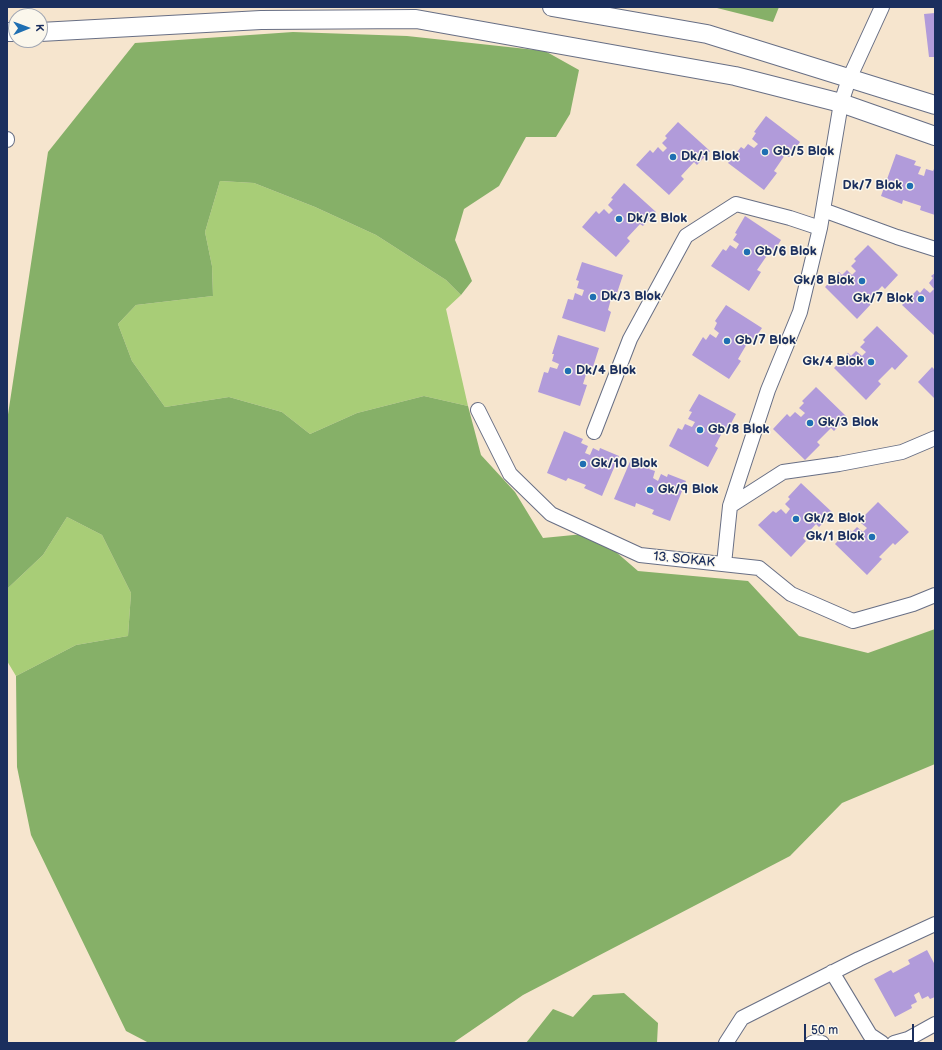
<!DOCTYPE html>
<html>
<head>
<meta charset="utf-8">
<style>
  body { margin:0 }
  #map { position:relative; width:942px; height:1050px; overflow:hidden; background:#f6e5ce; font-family:"Balsamiq Sans",sans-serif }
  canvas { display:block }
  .frame { position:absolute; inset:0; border:8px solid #1b2f5e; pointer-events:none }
  .north { position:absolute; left:8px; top:8px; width:40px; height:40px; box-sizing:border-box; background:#fbf7ec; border:1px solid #a1a7b3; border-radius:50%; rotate:89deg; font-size:11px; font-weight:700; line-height:16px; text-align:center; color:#1b2f5e }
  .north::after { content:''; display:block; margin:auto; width:14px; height:18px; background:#1f6fb2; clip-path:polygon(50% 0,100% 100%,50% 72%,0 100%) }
  .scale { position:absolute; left:804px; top:1024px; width:110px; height:18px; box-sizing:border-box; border:2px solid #1b2f5e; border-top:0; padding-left:5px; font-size:12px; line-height:14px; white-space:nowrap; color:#1b2f5e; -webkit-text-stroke:3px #fbf7ec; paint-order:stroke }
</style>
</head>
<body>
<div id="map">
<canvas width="942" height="1050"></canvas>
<div class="frame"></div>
<div class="north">K</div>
<div class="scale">50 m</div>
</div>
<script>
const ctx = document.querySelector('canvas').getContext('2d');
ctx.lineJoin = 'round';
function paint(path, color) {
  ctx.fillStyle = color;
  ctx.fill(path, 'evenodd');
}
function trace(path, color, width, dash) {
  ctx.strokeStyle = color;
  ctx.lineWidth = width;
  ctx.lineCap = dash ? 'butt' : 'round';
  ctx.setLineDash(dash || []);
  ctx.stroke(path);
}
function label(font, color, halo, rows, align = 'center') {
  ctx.font = font + ' "Balsamiq Sans",sans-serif';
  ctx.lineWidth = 3;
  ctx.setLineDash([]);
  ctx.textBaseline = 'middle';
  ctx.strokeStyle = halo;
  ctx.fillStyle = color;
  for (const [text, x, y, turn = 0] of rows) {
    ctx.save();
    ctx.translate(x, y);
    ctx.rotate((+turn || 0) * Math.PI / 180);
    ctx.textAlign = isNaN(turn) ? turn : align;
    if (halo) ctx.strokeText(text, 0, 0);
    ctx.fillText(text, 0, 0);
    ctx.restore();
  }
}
paint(new Path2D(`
  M 220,181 L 254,183 L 315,207 L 376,235 L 446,280 L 461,295 L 446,309 L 468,406 L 424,396 L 357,413 L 310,434 L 282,412 L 229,397 L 165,407 L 132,361 L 118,324 L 136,305 L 213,296 L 212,266 L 205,232 Z
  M 67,517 L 102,535 L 131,593 L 128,636 L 76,645 L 16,676 L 7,661 L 7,589 L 43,555 Z`), '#a8cd77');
paint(new Path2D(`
  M 713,7 L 779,7 L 773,22 Z
  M 293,32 L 407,36 L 545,51 L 579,70 L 570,114 L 556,137 L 526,137 L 499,186 L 464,209 L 455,240 L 472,281 L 461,295 L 446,280 L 376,235 L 315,207 L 254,183 L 220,181 L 205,232 L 212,266 L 213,296 L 136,305 L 118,324 L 132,361 L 165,407 L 229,397 L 282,412 L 310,434 L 357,413 L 424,396 L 468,406 L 481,455 L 515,492 L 543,538 L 594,533 L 638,571 L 748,581 L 799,636 L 868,653 L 935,629 L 935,764 L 842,803 L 790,856 L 523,995 L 453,1043 L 149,1043 L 126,1031 L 31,835 L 17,767 L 16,676 L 76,645 L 128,636 L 131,593 L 102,535 L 67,517 L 43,555 L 7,589 L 7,421 L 48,152 L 135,43 Z
  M 624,993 L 658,1023 L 657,1043 L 526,1043 L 553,1009 L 573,1017 L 593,995 Z`), '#86b068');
paint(new Path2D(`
  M 935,13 L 935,57 L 929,57 L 924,14 Z
  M 766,116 L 800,142 L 789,157 L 785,155 L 774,171 L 777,173 L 764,190 L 728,163 L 741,147 L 744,149 L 748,144 L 754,148 L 758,144 L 752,139 L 756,133 L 754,132 Z
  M 678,122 L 710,151 L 697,165 L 694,162 L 681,176 L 684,179 L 669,195 L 636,165 L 650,150 L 653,153 L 658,147 L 663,152 L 667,148 L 662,143 L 667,138 L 665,136 Z
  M 896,154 L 916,161 L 914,165 L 921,167 L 918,174 L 924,176 L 926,169 L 933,171 L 934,169 L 935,169 L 935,215 L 920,210 L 921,206 L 903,200 L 902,204 L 881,196 Z
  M 624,183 L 656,212 L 643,226 L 640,224 L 627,238 L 630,241 L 616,257 L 582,227 L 596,211 L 599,214 L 604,209 L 609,214 L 613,210 L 608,205 L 613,199 L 611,198 Z
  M 745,216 L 781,240 L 771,256 L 768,254 L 757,270 L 761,272 L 749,291 L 711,266 L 723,249 L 726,251 L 730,245 L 736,249 L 739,244 L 733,240 L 737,234 L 735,233 Z
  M 868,245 L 898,275 L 885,289 L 882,286 L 869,300 L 872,303 L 857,319 L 825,287 L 839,272 L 842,275 L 847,270 L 852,275 L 856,271 L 851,266 L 856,261 L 854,259 Z
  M 582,262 L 623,275 L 617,293 L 613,292 L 608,310 L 611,312 L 605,332 L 562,318 L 568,299 L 573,300 L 575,293 L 582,296 L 584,290 L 577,288 L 579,281 L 576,280 Z
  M 935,273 L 935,336 L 902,305 L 917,290 L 920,293 L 924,288 L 930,293 L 934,289 L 929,283 L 933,278 L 931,276 Z
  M 726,305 L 762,328 L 751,344 L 748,342 L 738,359 L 741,361 L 729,379 L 692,355 L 703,337 L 706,340 L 710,334 L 716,338 L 719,333 L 714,329 L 717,323 L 715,321 Z
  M 877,326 L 908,356 L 895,370 L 892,367 L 878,381 L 881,384 L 866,400 L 834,368 L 848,353 L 851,356 L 856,351 L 862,356 L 866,352 L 860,347 L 865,342 L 863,340 Z
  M 558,335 L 599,348 L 593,367 L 589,365 L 583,384 L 587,385 L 580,406 L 538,392 L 544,372 L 548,373 L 550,367 L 557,369 L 559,364 L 552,361 L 554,354 L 552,354 Z
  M 932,367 L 935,370 L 935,399 L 918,382 Z
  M 816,387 L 847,417 L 834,431 L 831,428 L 817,442 L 820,445 L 805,460 L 773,429 L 787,414 L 790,417 L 795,412 L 801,417 L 805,413 L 799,408 L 804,403 L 802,401 Z
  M 699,394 L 736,414 L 727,431 L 724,429 L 715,446 L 718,448 L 708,467 L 669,446 L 678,428 L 682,430 L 685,424 L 692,427 L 695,422 L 688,419 L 692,412 L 689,411 Z
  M 564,431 L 583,439 L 581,443 L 588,446 L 585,453 L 590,455 L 593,448 L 599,451 L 600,448 L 619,456 L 602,496 L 584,488 L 586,485 L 568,478 L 566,481 L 547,473 Z
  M 632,457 L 651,465 L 649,469 L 655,471 L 653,478 L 658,481 L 661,474 L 667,477 L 668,474 L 686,481 L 670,521 L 652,514 L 654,510 L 636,503 L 635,507 L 614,499 Z
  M 801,483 L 833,513 L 819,527 L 816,524 L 803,538 L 806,541 L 791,557 L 758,525 L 773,511 L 776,513 L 781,509 L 786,514 L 790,509 L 785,504 L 790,499 L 788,497 Z
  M 878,502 L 909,532 L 895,545 L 893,543 L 879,557 L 882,559 L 867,575 L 835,544 L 849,529 L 852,532 L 857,527 L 863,532 L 867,528 L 861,523 L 866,518 L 864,516 Z
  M 927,950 L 935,965 L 935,997 L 930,999 L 928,996 L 922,999 L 919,992 L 914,995 L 917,1002 L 911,1005 L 912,1008 L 895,1017 L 874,979 L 891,970 L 893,973 L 910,964 L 908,960 Z`), '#b19bda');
const minor = new Path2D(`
  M 882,7 L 849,79 L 841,103 L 820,228 L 800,312 L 768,390 L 730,506 L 783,472 L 839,464 L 902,452 L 935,438
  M 7,140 L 7,139
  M 823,210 L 897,237 L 935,249
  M 478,410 L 510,474 L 551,514 L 640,555 L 759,568 L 791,594 L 853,621 L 913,604 L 935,595
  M 594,432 L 630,339 L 686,236 L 736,204 L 790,218 L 820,228
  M 724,564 L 730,506
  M 832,972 L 870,1035 L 882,1043
  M 726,1043 L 742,1018 L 859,959 L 935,924
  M 812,1043 L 815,1042 L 822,1043
  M 894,1043 L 908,1039 L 935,1024`);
const tertiary = new Path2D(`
  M 552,7 L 707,34 L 935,105
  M 7,32 L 16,32
  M 40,32 L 261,20 L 416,19 L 735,76 L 841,103 L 935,136`);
trace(minor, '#686f85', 16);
trace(tertiary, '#686f85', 20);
trace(minor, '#fff', 14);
trace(tertiary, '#fff', 18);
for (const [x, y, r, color] of [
  [765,152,4,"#1f6fb2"],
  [673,157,4,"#1f6fb2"],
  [910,186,4,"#1f6fb2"],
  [619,219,4,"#1f6fb2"],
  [747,252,4,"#1f6fb2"],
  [862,281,4,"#1f6fb2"],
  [593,297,4,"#1f6fb2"],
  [921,299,4,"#1f6fb2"],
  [727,341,4,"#1f6fb2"],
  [871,362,4,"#1f6fb2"],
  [568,371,4,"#1f6fb2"],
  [810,423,4,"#1f6fb2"],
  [700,430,4,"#1f6fb2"],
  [583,464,4,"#1f6fb2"],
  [650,490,4,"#1f6fb2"],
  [796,519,4,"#1f6fb2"],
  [872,537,4,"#1f6fb2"]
]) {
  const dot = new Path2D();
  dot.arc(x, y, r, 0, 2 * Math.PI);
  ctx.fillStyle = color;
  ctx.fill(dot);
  trace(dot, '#fbf7ec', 1.5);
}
label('bold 13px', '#1b2f5e', '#fbf7ec', [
  ["Gb/5 Blok",773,152],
  ["Dk/1 Blok",681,157],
  ["Dk/7 Blok",902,186,"right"],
  ["Dk/2 Blok",627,219],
  ["Gb/6 Blok",755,252],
  ["Gk/8 Blok",854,281,"right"],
  ["Dk/3 Blok",601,297],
  ["Gk/7 Blok",913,299,"right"],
  ["Gb/7 Blok",735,341],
  ["Gk/4 Blok",863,362,"right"],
  ["Dk/4 Blok",576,371],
  ["Gk/3 Blok",818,423],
  ["Gb/8 Blok",708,430],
  ["Gk/10 Blok",591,464],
  ["Gk/9 Blok",658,490],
  ["Gk/2 Blok",804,519],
  ["Gk/1 Blok",864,537,"right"]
], 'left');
label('13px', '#1b2f5e', '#fbf7ec', [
  ["13. SOKAK",684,560,6]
]);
</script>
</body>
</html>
